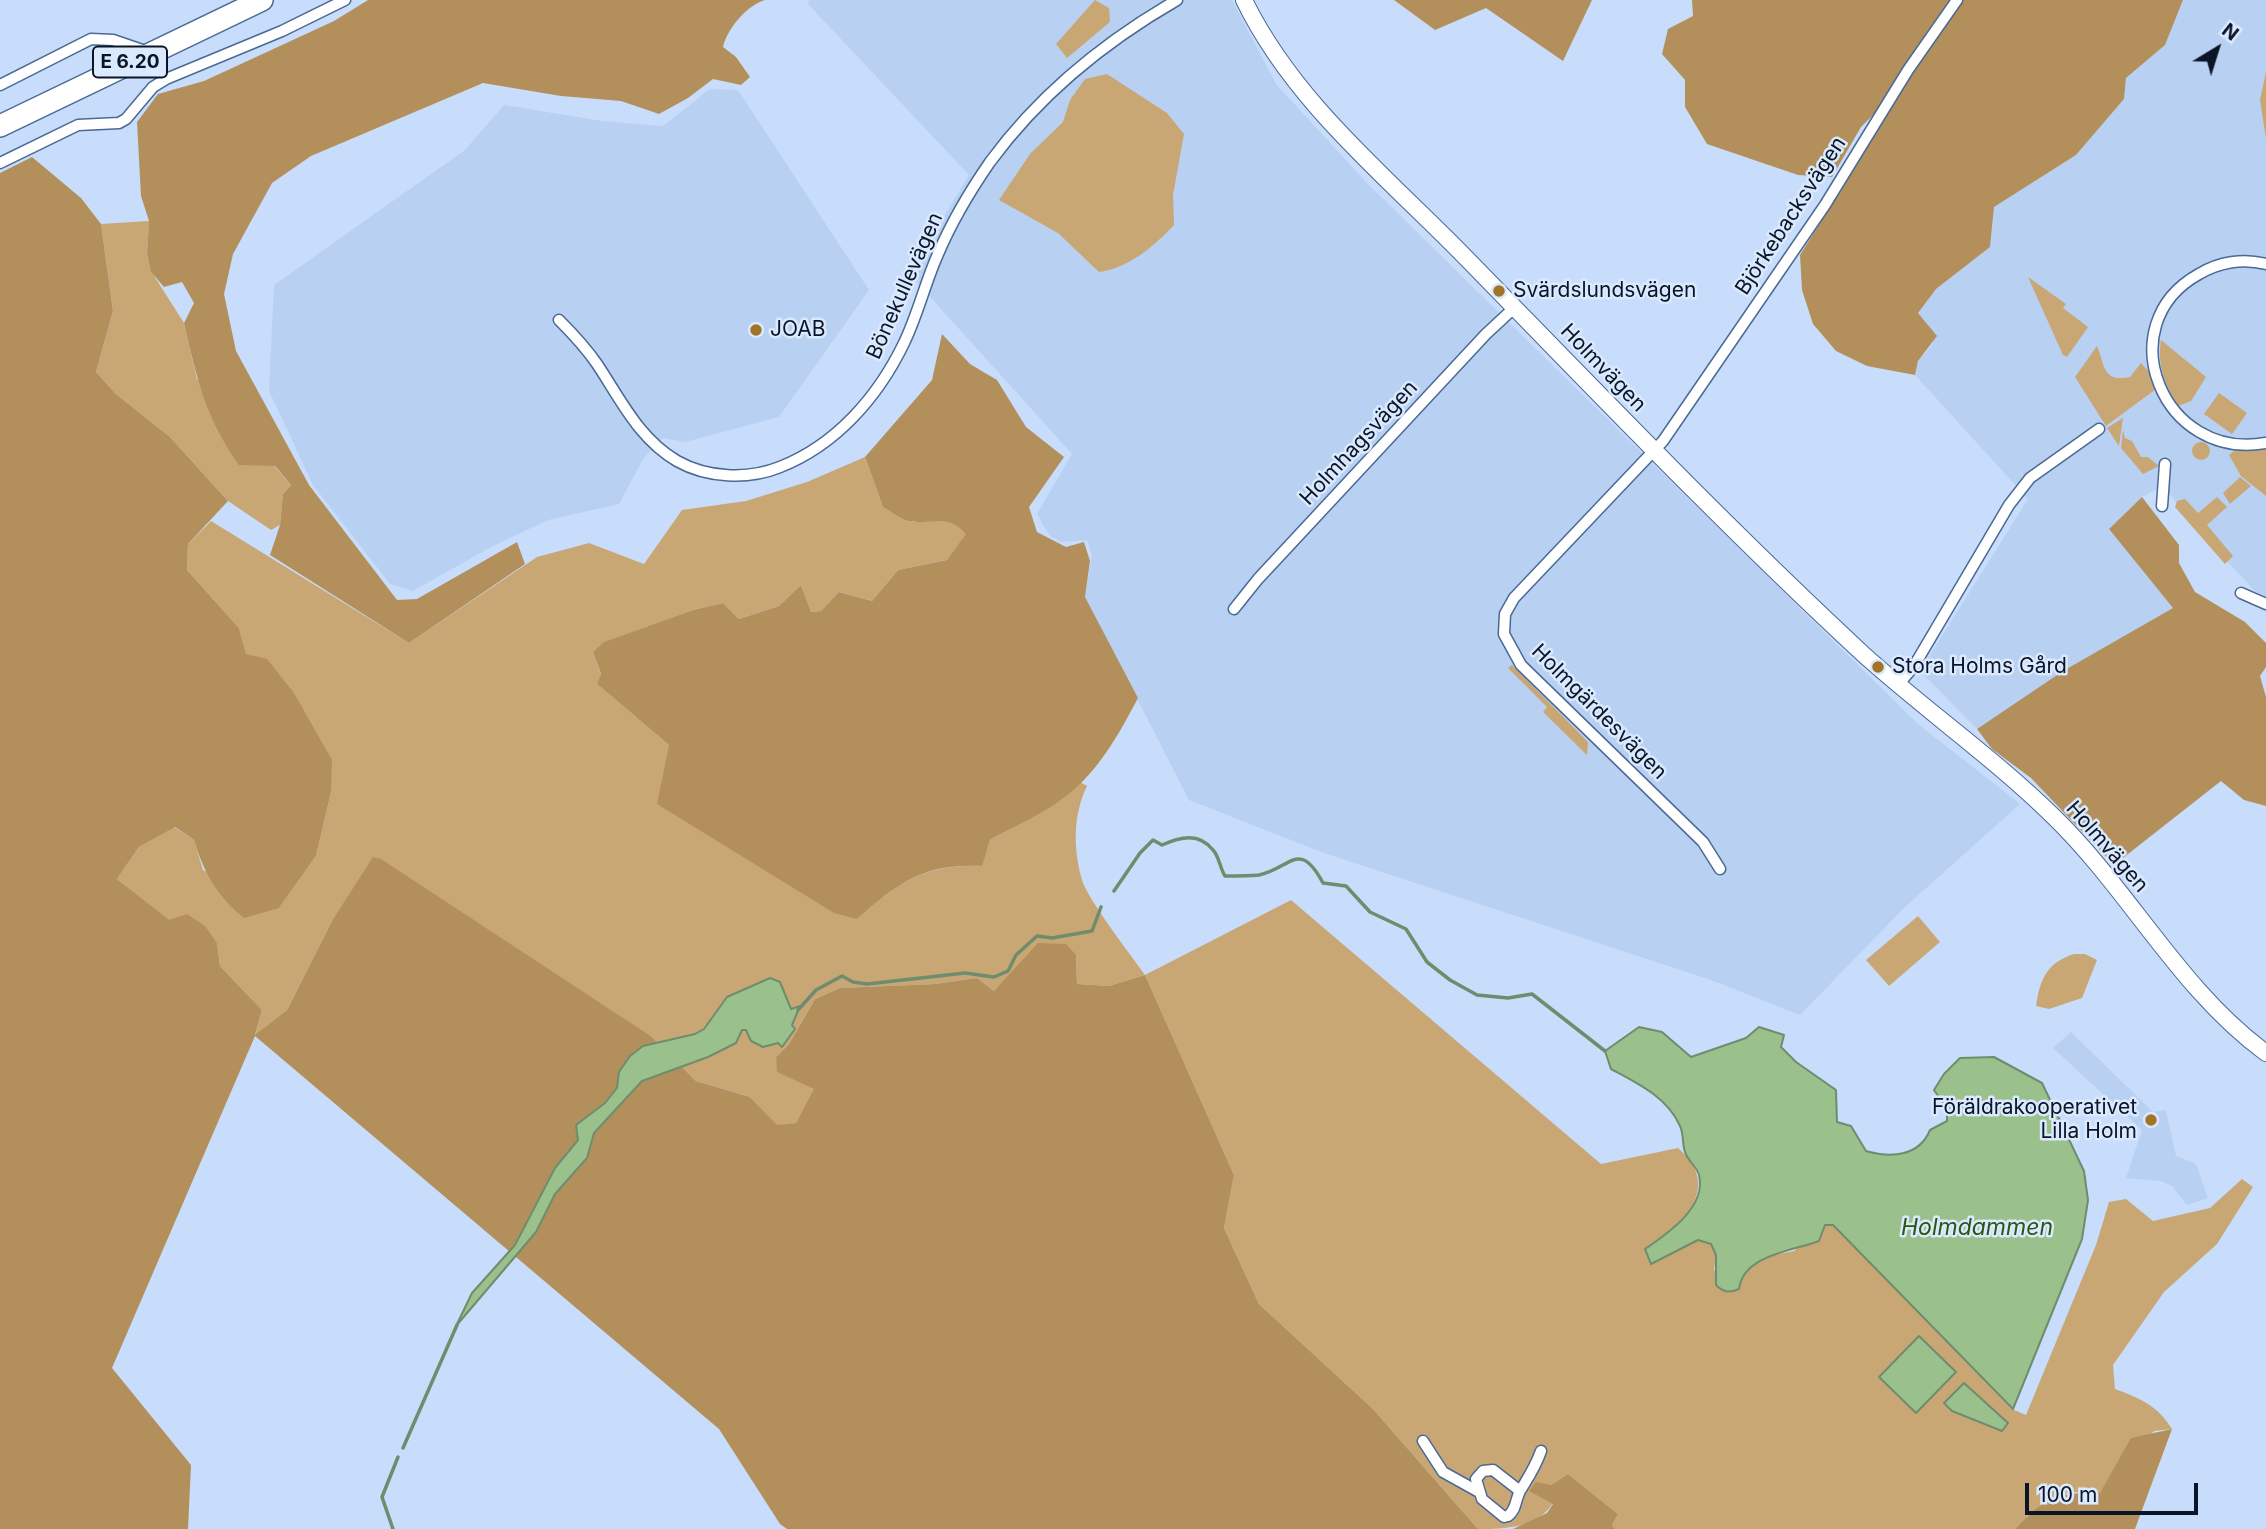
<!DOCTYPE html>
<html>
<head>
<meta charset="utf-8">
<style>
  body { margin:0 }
  #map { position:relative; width:2266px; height:1529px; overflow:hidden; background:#c8ddfb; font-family:Inter,sans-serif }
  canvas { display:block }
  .north { position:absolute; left:2182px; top:14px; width:70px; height:70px; -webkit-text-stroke:5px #dbe9fe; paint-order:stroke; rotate:38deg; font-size:19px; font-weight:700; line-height:28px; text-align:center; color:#0a1628 }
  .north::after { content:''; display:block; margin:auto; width:24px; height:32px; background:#0a1628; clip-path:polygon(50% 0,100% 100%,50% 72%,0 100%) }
  .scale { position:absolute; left:2025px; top:1483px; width:173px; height:32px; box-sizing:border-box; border:4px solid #0a1628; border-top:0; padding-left:9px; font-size:21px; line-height:24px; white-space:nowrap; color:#0a1628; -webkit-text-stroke:5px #dbe9fe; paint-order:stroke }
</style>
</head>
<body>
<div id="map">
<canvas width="2266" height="1529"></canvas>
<div class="north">N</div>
<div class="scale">100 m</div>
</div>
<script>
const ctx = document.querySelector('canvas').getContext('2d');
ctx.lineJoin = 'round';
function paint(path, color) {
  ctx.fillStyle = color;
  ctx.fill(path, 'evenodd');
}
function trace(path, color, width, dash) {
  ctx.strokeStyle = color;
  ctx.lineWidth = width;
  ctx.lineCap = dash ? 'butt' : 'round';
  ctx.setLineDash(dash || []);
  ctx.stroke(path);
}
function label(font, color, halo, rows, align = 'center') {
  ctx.font = font + ' Inter,sans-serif';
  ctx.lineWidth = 5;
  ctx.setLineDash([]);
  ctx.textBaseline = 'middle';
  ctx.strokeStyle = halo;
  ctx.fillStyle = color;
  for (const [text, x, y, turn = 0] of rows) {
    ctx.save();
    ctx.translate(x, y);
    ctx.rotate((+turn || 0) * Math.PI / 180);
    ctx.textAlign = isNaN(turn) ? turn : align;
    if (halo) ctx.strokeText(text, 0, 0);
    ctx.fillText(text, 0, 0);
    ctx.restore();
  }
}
paint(new Path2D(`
  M 810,0 L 1232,0 L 1276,84 L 1367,183 L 1918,724 L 2020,804 L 1905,907 L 1800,1015 L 1711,980 L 1324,853 L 1189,800 L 1085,597 L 1092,555 L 1087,540 L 1061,542 L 1049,535 L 1037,514 L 1072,454 L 915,280 L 933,235 L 969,175 L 807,3 Z
  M 2183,0 L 2266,0 L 2266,603 L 2201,533 L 2163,486 L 2142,497 L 2109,529 L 2173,608 L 2063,671 L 1977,729 L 1920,671 L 2028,499 L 1915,375 L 1918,361 L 1933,344 L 1918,313 L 1936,289 L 1990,247 L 1994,207 L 2076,155 L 2124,99 L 2126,78 L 2165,45 Z
  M 710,89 L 738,90 L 869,290 L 779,417 L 685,442 L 663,438 L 643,459 L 619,504 L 548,520 L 491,547 L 413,591 L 390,584 L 313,485 L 269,391 L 274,285 L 465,150 L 504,105 L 602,121 L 663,126 Z
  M 2071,1032 L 2153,1112 L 2166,1110 L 2176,1156 L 2196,1164 L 2208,1198 L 2187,1205 L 2172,1186 L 2161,1181 L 2126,1178 L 2142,1130 L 2053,1048 Z`), '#b8d0f2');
paint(new Path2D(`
  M 1095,0 L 1109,8 L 1110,22 L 1067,58 L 1056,44 Z
  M 2266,72 L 2266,139 L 2260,100 Z
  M 1107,74 L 1167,113 L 1184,134 L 1173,195 L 1174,225 C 1153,247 1129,268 1099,272 L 1058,233 L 999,200 L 1030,154 L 1063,122 L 1070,100 L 1085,79 Z
  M 149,221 L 147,254 L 151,271 L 184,323 L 197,379 L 291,485 L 283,494 L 280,525 L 271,530 L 228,501 L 170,437 L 116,394 L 96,372 L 113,311 L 101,224 Z
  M 2028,277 L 2066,304 L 2063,308 L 2088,327 L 2067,357 L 2063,355 Z
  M 2161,340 L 2206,377 L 2191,401 L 2178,406 C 2165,385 2157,366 2161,340 Z
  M 2097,346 C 2105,363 2101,383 2130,377 L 2141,363 L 2151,374 L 2156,389 L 2106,426 L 2075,377 Z
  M 2219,393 L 2247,413 L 2232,434 L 2204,414 Z
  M 2123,418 L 2119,446 L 2107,428 Z
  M 2123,430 L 2125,438 L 2132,441 L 2141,457 L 2148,457 L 2159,466 L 2143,474 L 2121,448 Z
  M2192 451a9 9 0 1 1 18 0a9 9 0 1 1-18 0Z
  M 2266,449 L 2266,496 L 2241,476 L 2229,455 L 2234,451 Z
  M 865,457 L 883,507 C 890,511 900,519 908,521 C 933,526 945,510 967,534 L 947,560 L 898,570 L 872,601 L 839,592 L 821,611 L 811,612 L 801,585 L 779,606 L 739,619 L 723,603 L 693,610 L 605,642 L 593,652 L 601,675 L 597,684 L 669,745 L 857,919 C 898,883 924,864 981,866 L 990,840 L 1064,798 L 1080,782 L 1087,786 C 1073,815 1073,848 1082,880 C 1088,900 1131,955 1145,975 L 1291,900 L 1601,1164 L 1678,1148 C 1724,1188 1682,1225 1645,1249 L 1650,1263 L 1698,1240 L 1711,1244 L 1716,1255 L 1714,1270 L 1740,1279 L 1753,1265 L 1774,1255 L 1794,1251 L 1825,1225 L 1833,1225 L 2012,1409 L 2026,1415 L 2096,1245 L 2109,1202 L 2126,1199 L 2153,1221 L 2210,1208 L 2242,1179 L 2253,1187 L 2217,1244 L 2164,1292 L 2113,1365 L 2115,1389 C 2141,1399 2157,1405 2172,1429 L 2154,1431 L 2112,1475 L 2100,1493 L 2070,1492 L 2028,1516 L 2015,1529 L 1615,1529 L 1612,1525 L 1618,1514 L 1568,1474 L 1551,1485 L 1530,1491 L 1553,1503 C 1537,1528 1505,1529 1478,1529 L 1373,1409 L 1259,1304 L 1224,1228 L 1234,1175 L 1145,975 L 1109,986 L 1077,984 L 1076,955 L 1013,973 L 994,991 L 977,978 L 935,984 L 840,988 L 815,999 L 789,1044 L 776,1057 L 778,1072 L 815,1089 L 796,1123 L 777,1126 L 750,1097 L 696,1081 L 652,1037 L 332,921 L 287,1010 L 255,1036 L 262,1010 L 220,966 L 217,943 L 169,921 L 117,879 L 139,847 L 174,827 L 194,840 L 203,870 L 279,908 L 316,856 L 331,792 L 294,693 L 246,655 L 239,628 L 187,570 L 188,544 L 211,521 L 409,643 L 537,557 L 589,543 L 644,564 L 682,510 L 746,501 L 807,482 ZM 1964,1384 L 2007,1423 L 2002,1431 L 1944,1404 Z
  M 2240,477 L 2251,486 L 2230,504 L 2223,493 Z
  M 2217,497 L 2227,507 L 2207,525 L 2233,556 L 2225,564 L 2175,507 L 2177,501 L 2185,499 L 2198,513 Z
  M 1512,665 L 1588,742 L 1587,755 L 1543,712 L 1547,707 L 1508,668 Z
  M 1918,916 L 1940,942 L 1889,986 L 1866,960 Z
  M 2074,954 L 2085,954 L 2097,960 L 2082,998 L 2049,1009 L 2036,1006 C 2040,980 2046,963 2074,954 Z`), '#c9a775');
paint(new Path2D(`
  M 368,0 L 765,0 C 747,5 727,29 723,47 L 736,57 L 750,77 L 741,85 L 713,79 L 688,98 L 659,114 L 621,101 L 561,96 L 483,83 L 311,156 L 272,183 L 233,254 L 224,294 L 236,351 L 309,485 L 397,600 L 417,599 L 517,542 L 525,564 L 409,643 L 270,555 L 280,525 L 283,494 L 291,485 L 275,466 L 239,465 C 205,417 197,379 184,323 L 194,303 L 182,282 L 164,287 L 151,272 L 147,254 L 149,221 L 141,196 L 137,122 L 158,94 L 204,81 L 334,21 Z
  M 1394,0 L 1592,0 L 1563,61 L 1486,8 L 1435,30 Z
  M 1692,0 L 2183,0 L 2165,45 L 2126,78 L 2124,99 L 2076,155 L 1994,207 L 1990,247 L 1936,289 L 1918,313 L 1937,336 L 1918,361 L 1915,375 L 1867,366 L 1836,351 L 1813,324 L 1802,290 L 1800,255 L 1878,130 L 1873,115 L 1861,127 L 1832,177 L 1798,175 L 1707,144 L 1685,107 L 1685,80 L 1662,54 L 1668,29 L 1693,16 Z
  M 32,157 L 81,198 L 101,224 L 113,311 L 96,372 L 116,394 L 170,437 L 228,501 L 188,544 L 187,570 L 239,628 L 246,654 L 267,659 L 294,693 L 332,760 L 331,792 L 316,856 L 279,908 L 244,918 C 217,896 204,873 194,840 L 175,827 L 139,847 L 117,879 L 169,920 L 187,914 L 205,926 L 217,943 L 220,966 L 262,1010 L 255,1035 L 287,1010 L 332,921 L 373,857 L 381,859 L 652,1037 L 696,1081 L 750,1097 L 777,1125 L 796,1123 L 814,1089 L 777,1072 L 776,1057 L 789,1044 L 815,999 L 840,988 L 935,984 L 977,978 L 994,991 L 1038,943 L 1066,944 L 1076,955 L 1077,984 L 1109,986 L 1145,975 L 1234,1175 L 1224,1228 L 1259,1304 L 1373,1409 L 1478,1529 L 787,1529 L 780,1524 L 719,1429 L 255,1036 L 112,1368 L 191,1465 L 188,1529 L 0,1529 L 0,173 Z
  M 942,334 L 970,364 L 997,380 L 1026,427 L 1064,457 L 1029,507 L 1037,532 L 1066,547 L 1084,542 L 1090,561 L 1085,597 L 1138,698 C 1119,734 1098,772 1065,797 C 1043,814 1014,826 990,840 L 982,866 C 924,863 898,883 857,919 L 834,913 L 657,804 L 669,745 L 597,684 L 601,674 L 593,652 L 604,642 L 693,610 L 723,603 L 739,619 L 779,606 L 801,585 L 811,612 L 821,611 L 839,592 L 872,601 L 898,570 L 947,560 L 966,534 C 946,512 932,526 908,521 C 900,519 890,511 883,507 L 865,457 L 932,380 Z
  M 2142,497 L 2179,545 L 2179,563 L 2195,592 L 2245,622 L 2266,643 L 2266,667 L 2260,676 L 2266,697 L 2266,806 L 2244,800 L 2221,781 L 2114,865 L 2031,778 L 1992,749 L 1977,729 L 2063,671 L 2173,608 L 2109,529 Z
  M 2172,1429 L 2135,1529 L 2015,1529 C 2046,1497 2056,1492 2100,1493 L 2131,1438 Z
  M 1568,1474 L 1618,1514 L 1612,1525 L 1615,1529 L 1513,1529 L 1547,1513 L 1553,1504 L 1529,1491 L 1536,1482 L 1551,1485 Z`), '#b3905b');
const water = new Path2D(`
  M 770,978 L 780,982 L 791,1009 L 800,1006 L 792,1025 L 795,1029 L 782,1047 L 778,1043 L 763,1047 L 751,1041 L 746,1030 L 742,1030 L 736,1043 L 708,1057 L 642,1081 L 594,1133 L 587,1158 L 555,1194 L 536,1232 L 456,1326 L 472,1293 L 515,1245 L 555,1168 L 578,1140 L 576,1125 L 605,1103 L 617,1088 L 619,1072 L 630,1056 L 643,1046 L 695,1034 L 704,1029 L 727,997 Z
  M 1639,1027 L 1662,1032 L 1691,1057 L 1746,1038 L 1759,1027 L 1784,1035 L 1781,1047 L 1796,1062 L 1836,1090 L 1837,1122 L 1851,1126 L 1866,1151 C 1890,1158 1919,1157 1930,1130 L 1947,1121 L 1947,1109 L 1934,1090 L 1944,1074 L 1960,1058 L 1994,1057 L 2042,1083 L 2084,1171 L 2088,1200 L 2082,1239 L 2013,1409 L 1833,1225 L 1825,1225 L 1819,1241 C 1793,1251 1743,1255 1739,1289 C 1730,1293 1724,1293 1716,1285 L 1716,1255 L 1711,1244 L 1698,1240 L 1651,1264 L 1645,1249 C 1667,1234 1707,1207 1699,1175 C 1697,1167 1687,1160 1685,1152 C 1682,1144 1684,1134 1680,1126 C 1667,1097 1637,1083 1611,1069 L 1605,1051 Z
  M 1919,1336 L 1956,1372 L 1916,1413 L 1879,1377 Z
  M 1964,1383 L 2008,1423 L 2002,1431 L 1952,1411 L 1944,1403 Z`);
paint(water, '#9ac08c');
trace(water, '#6f8d6e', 2);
trace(new Path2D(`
  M 1114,891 L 1140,853 L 1153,840 L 1162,845 C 1180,837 1199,832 1213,850 C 1219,856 1220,868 1225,876 C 1236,876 1248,876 1259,875 C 1290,869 1299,838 1323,883 L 1346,886 L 1370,912 L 1406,929 L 1427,962 L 1450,980 L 1477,995 L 1508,998 L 1532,994 L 1605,1051
  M 798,1010 L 816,990 L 842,976 L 853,982 L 867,984 L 965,973 L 994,977 L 1008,971 L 1016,955 L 1037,936 L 1052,938 L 1092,931 L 1101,907
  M 403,1448 L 457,1325
  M 393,1529 L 382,1497 L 398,1457`), '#6f8d6e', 3.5);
const street = new Path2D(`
  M 0,85 L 91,39 L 113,40 L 148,52
  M 0,163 L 78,125 L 119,123 L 126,119 L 153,87 L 166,79 L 282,31 L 345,0
  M 2266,264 C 2243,258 2219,262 2199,274 C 2107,325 2163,462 2266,443
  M 559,320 C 573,334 586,348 597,364 C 621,400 639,439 677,461 C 707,478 748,480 780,467 C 836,445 878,397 904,343 C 918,314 925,283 938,254 C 952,221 970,191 990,162 C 1040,94 1104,42 1177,0
  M 2162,506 L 2165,464
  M 2241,593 L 2266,604
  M 1234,609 L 1258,579 L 1486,334 L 1514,308
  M 1898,685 L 1914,666 L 2009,505 L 2030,478 L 2099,429
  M 1720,869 L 1703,842 L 1521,665 L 1504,634 L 1505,614 L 1514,598 L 1663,441 L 1825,205 L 1908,70 L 1957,0
  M 1423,1441 L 1443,1472 L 1479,1492
  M 1520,1491 L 1493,1470 L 1483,1471 L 1476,1479 L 1482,1499 L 1504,1517 L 1508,1516 C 1517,1509 1515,1500 1520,1491 C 1529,1476 1535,1468 1541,1451`);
const secondary = new Path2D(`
  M 1244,0 C 1295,105 1391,180 1470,262 C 1599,394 1727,528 1863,654 C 1925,710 1994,758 2054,817 C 2130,891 2180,990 2266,1053`);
const highway = new Path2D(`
  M 0,126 L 262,0`);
trace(street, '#4a6995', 13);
trace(secondary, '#4a6995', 18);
trace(highway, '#4a6995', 24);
trace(street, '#fff', 10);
trace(secondary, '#fff', 16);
trace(highway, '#fff', 21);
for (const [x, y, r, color] of [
  [1499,291,7,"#a17426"],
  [756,330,7,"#a17426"],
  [1878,667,7,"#a17426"],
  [2151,1120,7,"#a17426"]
]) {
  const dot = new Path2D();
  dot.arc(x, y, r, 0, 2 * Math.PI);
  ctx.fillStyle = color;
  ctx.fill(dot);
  trace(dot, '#dbe9fe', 2.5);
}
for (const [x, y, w] of [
  [130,62,74]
]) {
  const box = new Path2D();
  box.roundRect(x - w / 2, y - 15.5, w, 31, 5);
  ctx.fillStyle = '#dbe9fe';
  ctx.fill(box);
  trace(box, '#0a1628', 2);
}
label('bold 19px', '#0a1628', null, [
  ["E 6.20",130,62]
]);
label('21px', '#0a1628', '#dbe9fe', [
  ["Björkebacksvägen",1791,216,-57],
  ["Bönekullevägen",905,286,-66],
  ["Holmvägen",1603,368,46],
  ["Holmhagsvägen",1359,443,-47],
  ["Holmgärdesvägen",1599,712,45],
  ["Holmvägen",2107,847,49]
]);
label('21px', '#0a1628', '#dbe9fe', [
  ["Svärdslundsvägen",1513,291],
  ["JOAB",770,330],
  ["Stora Holms Gård",1892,667],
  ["Föräldrakooperativet",2137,1108,"right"],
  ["Lilla Holm",2137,1132,"right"]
], 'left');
label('italic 23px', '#28570f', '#dbe9fe', [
  ["Holmdammen",1977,1228]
]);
</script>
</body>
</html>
